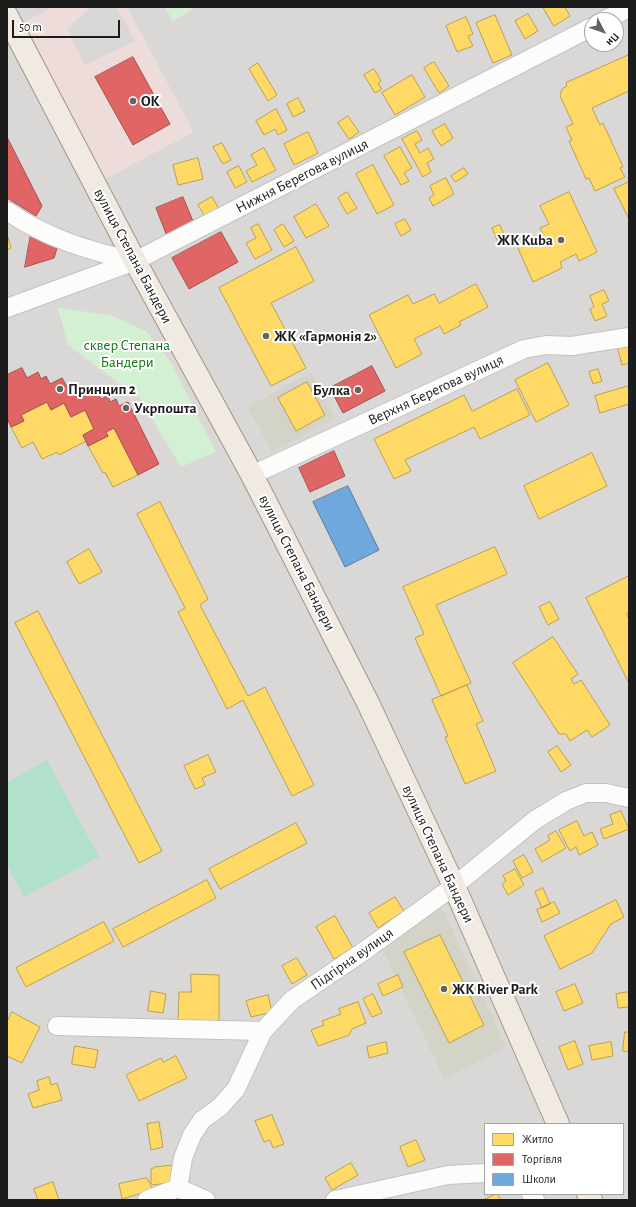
<!DOCTYPE html>
<html>
<head>
<meta charset="utf-8">
<style>
  body { margin:0 }
  #map { position:relative; width:636px; height:1207px; overflow:hidden; background:#ebe8e5; font-family:"Alegreya Sans",sans-serif }
  canvas { display:block }
  .frame { position:absolute; inset:0; border:8px solid #1c1c1c; pointer-events:none }
  .legend { position:absolute; left:484px; top:1123px; width:140px; height:72px; box-sizing:border-box; background:#fff; border:1px solid #a4a4a4; margin:0; padding:5px 7px; list-style:none; font-size:12px; color:#1c1c1c }
  .legend li { display:flex; align-items:center; gap:8px; height:20px }
  .legend b { width:20px; border:1px solid #a4a4a4 }
  .north { position:absolute; left:584px; top:12px; width:40px; height:40px; box-sizing:border-box; background:#fff; border:1px solid #a4a4a4; border-radius:50%; rotate:131deg; font-size:11px; font-weight:700; line-height:16px; text-align:center; color:#1c1c1c }
  .north::after { content:''; display:block; margin:auto; width:14px; height:18px; background:#646362; clip-path:polygon(50% 0,100% 100%,50% 72%,0 100%) }
  .scale { position:absolute; left:12px; top:20px; width:108px; height:18px; box-sizing:border-box; border:2px solid #1c1c1c; border-top:0; padding-left:5px; font-size:12px; line-height:14px; white-space:nowrap; color:#1c1c1c; -webkit-text-stroke:3px #fff; paint-order:stroke }
</style>
</head>
<body>
<div id="map">
<canvas width="636" height="1207"></canvas>
<div class="frame"></div>
<ul class="legend">
<li><b style="height:11px;background:#ffd966"></b>Житло</li>
<li><b style="height:11px;background:#e06666"></b>Торгівля</li>
<li><b style="height:11px;background:#6fa8dc"></b>Школи</li>
</ul>
<div class="north">Пн</div>
<div class="scale">50 m</div>
</div>
<script>
const ctx = document.querySelector('canvas').getContext('2d');
ctx.lineJoin = 'round';
function paint(path, color) {
  ctx.fillStyle = color;
  ctx.fill(path, 'evenodd');
}
function trace(path, color, width, dash) {
  ctx.strokeStyle = color;
  ctx.lineWidth = width;
  ctx.lineCap = dash ? 'butt' : 'round';
  ctx.setLineDash(dash || []);
  ctx.stroke(path);
}
function label(font, color, halo, rows, align = 'center') {
  ctx.font = font + ' "Alegreya Sans",sans-serif';
  ctx.lineWidth = 4;
  ctx.setLineDash([]);
  ctx.textBaseline = 'middle';
  ctx.strokeStyle = halo;
  ctx.fillStyle = color;
  for (const [text, x, y, turn = 0] of rows) {
    ctx.save();
    ctx.translate(x, y);
    ctx.rotate((+turn || 0) * Math.PI / 180);
    ctx.textAlign = isNaN(turn) ? turn : align;
    if (halo) ctx.strokeText(text, 0, 0);
    ctx.fillText(text, 0, 0);
    ctx.restore();
  }
}
paint(new Path2D(`
  M 10,7 L 54,7 L 19,25 Z
  M 127,7 L 165,7 L 173,21 L 195,7 L 629,7 L 629,1200 L 598,1200 L 596,1194 L 623,1194 L 623,1124 L 565,1124 L 101,181 L 193,132 ZM 592,20 L 616,20 L 616,44 L 592,44 Z
  M 7,30 L 126,257 L 7,302 Z
  M 132,269 L 362,706 L 551,1124 L 485,1124 L 485,1194 L 581,1194 L 584,1200 L 7,1200 L 7,316 Z`), '#dad8d6');
paint(new Path2D(`
  M 54,7 L 127,7 L 193,132 L 101,181 L 19,25 Z`), '#eddcda');
paint(new Path2D(`
  M 91,7 L 117,7 L 135,41 L 85,65 L 67,29 Z
  M 7,74 L 67,187 L 44,200 L 7,133 Z
  M 55,315 L 68,345 L 7,373 L 7,336 Z
  M 361,442 L 372,465 L 349,475 L 338,453 Z
  M 536,934 L 556,970 L 521,982 L 504,945 Z`), '#d9d8d6');
paint(new Path2D(`
  M 311,372 L 336,418 L 272,452 L 248,407 Z
  M 441,906 L 506,1047 L 444,1079 L 381,946 Z`), '#d4d3c7');
paint(new Path2D(`
  M 165,7 L 195,7 L 173,21 Z
  M 58,308 L 110,315 L 146,331 L 172,364 L 216,452 L 181,467 L 140,399 L 68,345 Z`), '#d3f0d2');
paint(new Path2D(`
  M 47,760 L 99,857 L 24,897 L 7,865 L 7,782 Z`), '#b1e1cb');
const homes = new Path2D(`
  M 543,7 L 565,7 L 570,16 L 554,26 Z
  M 528,14 L 538,31 L 525,39 L 515,21 Z
  M 495,15 L 512,55 L 493,63 L 476,23 Z
  M 466,17 L 473,34 L 468,36 L 473,46 L 457,52 L 446,26 Z
  M 629,55 L 629,91 L 592,108 L 600,125 L 603,123 L 623,167 L 620,168 L 625,177 L 595,191 L 589,178 L 586,179 L 569,141 L 572,140 L 566,127 L 573,124 L 560,96 L 562,89 L 567,86 L 566,83 Z
  M 434,62 L 449,86 L 439,93 L 424,68 Z
  M 258,63 L 277,95 L 268,101 L 249,69 Z
  M 374,69 L 381,81 L 378,83 L 382,89 L 375,93 L 364,75 Z
  M 412,75 L 425,97 L 395,115 L 382,93 Z
  M 298,98 L 305,111 L 293,117 L 287,104 Z
  M 276,109 L 287,130 L 278,135 L 275,129 L 264,135 L 256,121 Z
  M 348,116 L 359,132 L 349,139 L 338,123 Z
  M 445,124 L 453,138 L 441,146 L 432,131 Z
  M 417,131 L 422,140 L 415,144 L 420,153 L 428,148 L 434,159 L 427,163 L 431,172 L 423,177 L 402,139 Z
  M 308,132 L 318,153 L 294,165 L 284,144 Z
  M 222,143 L 231,160 L 223,164 L 213,147 Z
  M 400,147 L 412,168 L 404,173 L 409,181 L 401,185 L 384,156 Z
  M 264,148 L 276,170 L 252,182 L 246,171 L 257,165 L 251,155 Z
  M 198,158 L 203,179 L 178,185 L 173,165 Z
  M 373,165 L 394,205 L 377,214 L 356,174 Z
  M 239,166 L 247,182 L 235,188 L 227,172 Z
  M 464,168 L 468,174 L 455,182 L 451,176 Z
  M 446,178 L 454,194 L 433,206 L 429,198 L 434,195 L 430,186 Z
  M 629,182 L 629,219 L 614,189 Z
  M 347,192 L 357,208 L 347,214 L 338,198 Z
  M 569,192 L 597,252 L 579,261 L 576,254 L 560,262 L 562,268 L 533,282 L 517,246 L 543,234 L 540,228 L 549,224 L 540,206 Z
  M 212,197 L 219,209 L 205,217 L 198,205 Z
  M 316,204 L 329,226 L 306,238 L 294,217 Z
  M 405,219 L 411,230 L 401,236 L 395,224 Z
  M 258,224 L 272,250 L 255,259 L 246,243 L 256,238 L 251,228 Z
  M 283,224 L 294,241 L 284,247 L 274,230 Z
  M 500,225 L 506,239 L 498,242 L 492,228 Z
  M 7,234 L 11,248 L 7,250 Z
  M 296,247 L 314,281 L 271,303 L 306,368 L 271,386 L 219,288 Z
  M 476,284 L 488,307 L 459,322 L 461,325 L 444,334 L 440,326 L 414,339 L 422,354 L 396,368 L 369,315 L 408,295 L 413,304 L 434,294 L 439,303 Z
  M 604,290 L 609,301 L 602,304 L 607,316 L 595,321 L 590,309 L 594,307 L 590,296 Z
  M 629,343 L 629,363 L 622,365 L 617,346 Z
  M 548,363 L 569,405 L 536,422 L 515,380 Z
  M 598,369 L 602,381 L 593,384 L 589,372 Z
  M 307,382 L 325,415 L 296,431 L 278,398 Z
  M 629,386 L 629,404 L 600,413 L 595,396 Z
  M 517,389 L 530,415 L 480,439 L 474,427 L 405,460 L 411,471 L 394,479 L 374,439 L 464,395 L 472,411 Z
  M 47,402 L 51,410 L 64,403 L 71,417 L 85,410 L 94,429 L 83,435 L 86,441 L 59,455 L 57,452 L 42,459 L 33,442 L 22,448 L 11,427 L 24,421 L 21,415 Z
  M 114,428 L 138,475 L 113,487 L 105,472 L 103,473 L 88,446 L 108,436 L 106,432 Z
  M 592,453 L 607,486 L 539,519 L 524,486 Z
  M 160,502 L 208,599 L 200,605 L 248,696 L 265,687 L 314,785 L 292,796 L 243,700 L 227,709 L 178,612 L 185,608 L 137,514 Z
  M 495,547 L 507,574 L 436,605 L 471,683 L 441,696 L 415,638 L 424,634 L 403,587 Z
  M 89,549 L 102,572 L 79,584 L 67,562 Z
  M 629,576 L 629,612 L 626,614 L 629,619 L 629,683 L 586,598 Z
  M 550,602 L 559,619 L 548,625 L 539,607 Z
  M 38,611 L 162,851 L 139,863 L 15,623 Z
  M 553,637 L 578,674 L 571,679 L 574,684 L 581,680 L 610,725 L 592,737 L 587,730 L 570,741 L 566,734 L 559,734 L 513,663 Z
  M 467,685 L 483,721 L 476,724 L 496,771 L 465,784 L 445,737 L 448,736 L 432,700 Z
  M 557,746 L 571,765 L 561,772 L 548,752 Z
  M 208,755 L 216,772 L 202,778 L 205,785 L 195,789 L 184,766 Z
  M 621,811 L 629,829 L 604,839 L 600,829 L 613,824 L 610,815 Z
  M 577,821 L 584,836 L 592,832 L 598,845 L 579,855 L 576,847 L 570,851 L 559,830 Z
  M 296,823 L 307,843 L 220,889 L 209,869 Z
  M 556,831 L 566,848 L 542,862 L 535,849 L 550,840 L 548,836 Z
  M 524,855 L 533,872 L 522,878 L 513,861 Z
  M 515,869 L 524,885 L 508,895 L 502,884 L 506,881 L 503,876 Z
  M 207,880 L 216,898 L 123,947 L 113,929 Z
  M 543,888 L 550,904 L 542,908 L 535,892 Z
  M 395,897 L 404,911 L 378,928 L 369,913 Z
  M 616,900 L 624,917 L 611,924 L 592,953 L 560,969 L 544,936 Z
  M 554,902 L 560,913 L 542,922 L 537,910 Z
  M 335,916 L 353,948 L 334,959 L 316,927 Z
  M 104,922 L 114,941 L 26,987 L 16,968 Z
  M 440,935 L 484,1025 L 449,1043 L 404,952 Z
  M 297,958 L 307,975 L 292,984 L 282,966 Z
  M 191,974 L 219,975 L 219,1023 L 178,1022 L 179,992 L 191,992 Z
  M 398,975 L 403,987 L 383,996 L 378,984 Z
  M 575,984 L 583,1003 L 564,1011 L 556,992 Z
  M 151,991 L 166,994 L 163,1013 L 148,1011 Z
  M 629,992 L 629,1007 L 618,1008 L 616,994 Z
  M 373,994 L 382,1013 L 372,1017 L 363,999 Z
  M 268,995 L 272,1012 L 251,1017 L 246,1001 Z
  M 358,1002 L 366,1023 L 352,1029 L 349,1035 L 318,1046 L 311,1030 L 324,1025 L 322,1021 L 341,1014 L 339,1009 Z
  M 12,1012 L 40,1027 L 22,1063 L 7,1056 L 7,1022 Z
  M 625,1032 L 629,1032 L 629,1052 L 623,1051 Z
  M 575,1041 L 583,1064 L 568,1070 L 559,1047 Z
  M 386,1042 L 388,1053 L 369,1058 L 367,1047 Z
  M 611,1042 L 613,1056 L 592,1060 L 589,1046 Z
  M 75,1046 L 98,1050 L 95,1068 L 72,1064 Z
  M 176,1056 L 187,1078 L 139,1101 L 126,1075 L 161,1058 L 163,1062 Z
  M 49,1077 L 51,1085 L 57,1083 L 62,1100 L 33,1108 L 28,1094 L 39,1090 L 37,1081 Z
  M 272,1115 L 284,1144 L 273,1148 L 270,1140 L 264,1142 L 255,1121 Z
  M 159,1122 L 163,1147 L 151,1150 L 147,1124 Z
  M 416,1140 L 425,1160 L 408,1167 L 400,1147 Z
  M 351,1163 L 358,1175 L 332,1190 L 325,1178 Z
  M 176,1165 L 175,1182 L 153,1185 L 151,1183 L 151,1169 L 155,1167 Z
  M 147,1178 L 153,1190 L 122,1199 L 119,1184 Z
  M 53,1182 L 59,1200 L 38,1200 L 34,1189 Z
  M 497,1194 L 501,1200 L 483,1200 Z`);
paint(homes, '#ffd966');
trace(homes, '#bba050', 1);
const shops = new Path2D(`
  M 133,57 L 170,124 L 133,145 L 95,77 Z
  M 7,137 L 42,206 L 36,216 L 7,198 Z
  M 183,197 L 195,226 L 167,236 L 156,208 Z
  M 221,232 L 238,262 L 189,289 L 172,258 Z
  M 31,234 L 58,245 L 54,258 L 25,267 Z
  M 372,366 L 385,391 L 343,413 L 330,388 Z
  M 22,368 L 27,378 L 38,372 L 41,379 L 46,376 L 50,384 L 62,378 L 69,390 L 79,385 L 83,393 L 90,389 L 92,395 L 97,392 L 101,399 L 108,396 L 110,402 L 116,399 L 119,406 L 128,402 L 159,464 L 138,475 L 114,428 L 106,432 L 108,436 L 88,446 L 83,435 L 94,429 L 85,410 L 71,417 L 64,403 L 51,410 L 47,402 L 21,415 L 24,421 L 11,427 L 7,418 L 7,375 Z
  M 334,451 L 345,476 L 310,492 L 299,468 Z`);
paint(shops, '#e06666');
trace(shops, '#a55050', 1);
const schools = new Path2D(`
  M 348,486 L 379,550 L 345,567 L 313,502 Z`);
paint(schools, '#6fa8dc');
trace(schools, '#567ea2', 1);
const minor = new Path2D(`
  M 605,20 L 629,8
  M 7,211 C 46,238 89,251 135,261
  M 7,308 L 135,261 L 592,27
  M 252,475 L 524,349 L 546,345 L 572,346 L 629,337
  M 57,1026 L 263,1031
  M 178,1188 L 206,1200
  M 531,1194 L 535,1200
  M 147,1200 L 178,1188 L 183,1158 L 192,1135 L 202,1120 L 220,1107 L 236,1089 L 263,1031 L 292,1000 L 367,949 L 454,886 L 535,820 L 566,801 L 586,793 L 606,793 L 629,798
  M 335,1200 L 448,1175 L 485,1173`);
const major = new Path2D(`
  M 7,16 L 135,261 L 252,475 L 368,703 L 454,886 L 558,1124
  M 588,1194 L 591,1200`);
trace(minor, '#c3c2c1', 20);
trace(major, '#a09583', 24);
trace(minor, '#fcfcfb', 18);
trace(major, '#f0eae3', 22);
for (const [x, y, r, color] of [
  [133,101,4,"#646362"],
  [561,240,4,"#646362"],
  [266,336,4,"#646362"],
  [60,389,4,"#646362"],
  [358,390,4,"#646362"],
  [126,408,4,"#646362"],
  [444,989,4,"#646362"]
]) {
  const dot = new Path2D();
  dot.arc(x, y, r, 0, 2 * Math.PI);
  ctx.fillStyle = color;
  ctx.fill(dot);
  trace(dot, '#fff', 1.5);
}
label('bold 15px', '#1c1c1c', '#fff', [
  ["OK",141,101],
  ["ЖК Kuba",553,240,"right"],
  ["ЖК «Гармонія 2»",274,336],
  ["Принцип 2",68,389],
  ["Булка",350,390,"right"],
  ["Укрпошта",134,408],
  ["ЖК River Park",452,989]
], 'left');
label('15px', '#1c1c1c', '#fff', [
  ["Нижня Берегова вулиця",302,176,-27],
  ["вулиця Степана Бандери",133,256,62],
  ["Верхня Берегова вулиця",436,390,-25],
  ["вулиця Степана Бандери",297,563,63],
  ["вулиця Степана Бандери",438,854,65],
  ["Підгірна вулиця",352,959,-35]
]);
label('15px', '#0e7713', '#fff', [
  ["сквер Степана",127,345],
  ["Бандери",127,362]
]);
</script>
</body>
</html>
